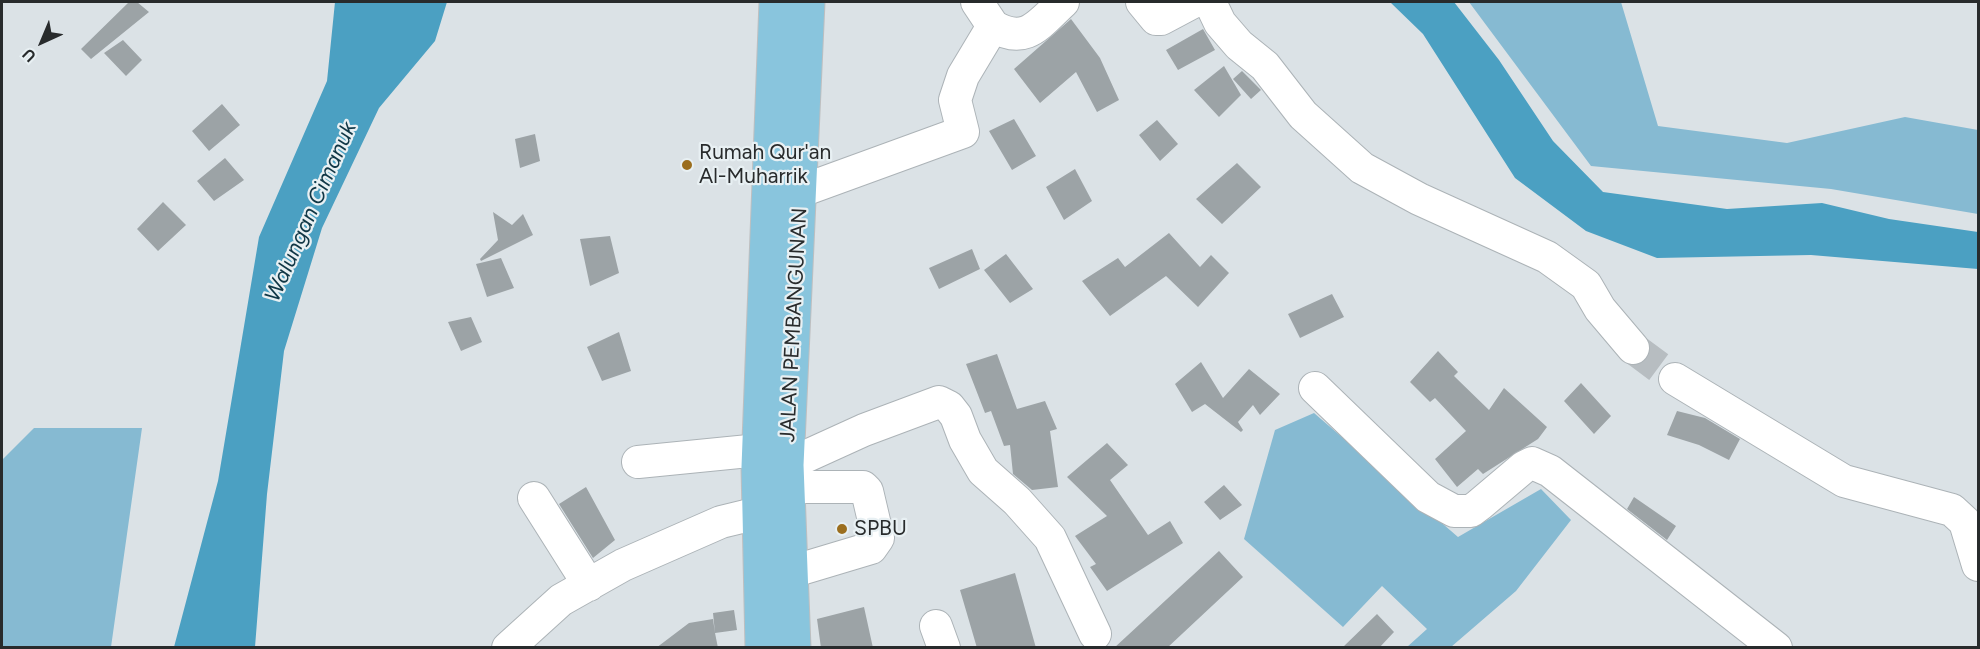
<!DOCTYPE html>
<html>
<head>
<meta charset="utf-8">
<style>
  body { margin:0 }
  #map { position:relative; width:1980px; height:649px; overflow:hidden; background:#dbe2e6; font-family:Figtree,sans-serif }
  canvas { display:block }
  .frame { position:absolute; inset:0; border:3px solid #282b2c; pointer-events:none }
  .north { position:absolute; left:12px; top:12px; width:60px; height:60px; -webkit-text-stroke:4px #e8f0f3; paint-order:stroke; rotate:224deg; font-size:16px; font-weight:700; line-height:24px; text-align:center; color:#282b2c }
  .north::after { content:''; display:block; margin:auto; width:21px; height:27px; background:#282b2c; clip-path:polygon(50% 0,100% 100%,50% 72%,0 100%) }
</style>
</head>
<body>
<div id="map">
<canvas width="1980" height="649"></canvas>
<div class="frame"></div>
<div class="north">U</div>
</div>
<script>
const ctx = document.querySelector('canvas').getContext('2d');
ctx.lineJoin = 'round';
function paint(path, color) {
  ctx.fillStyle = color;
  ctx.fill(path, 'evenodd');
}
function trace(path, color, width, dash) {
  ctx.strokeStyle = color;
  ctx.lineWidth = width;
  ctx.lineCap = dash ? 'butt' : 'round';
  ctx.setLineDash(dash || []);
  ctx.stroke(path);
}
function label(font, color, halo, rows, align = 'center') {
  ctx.font = font + ' Figtree,sans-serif';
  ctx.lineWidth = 4.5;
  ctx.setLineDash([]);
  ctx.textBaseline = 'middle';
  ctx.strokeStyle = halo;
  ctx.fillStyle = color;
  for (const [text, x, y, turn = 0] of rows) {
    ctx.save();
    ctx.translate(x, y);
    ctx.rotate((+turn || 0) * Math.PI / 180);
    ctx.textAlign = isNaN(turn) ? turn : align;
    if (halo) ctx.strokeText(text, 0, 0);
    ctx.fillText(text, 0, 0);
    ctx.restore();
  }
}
paint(new Path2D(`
  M 1469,2 L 1621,2 L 1658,126 L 1787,143 L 1905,117 L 1978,130 L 1978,214 L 1831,189 L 1591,166 Z
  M 1314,413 L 1458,537 L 1541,489 L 1571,520 L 1516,591 L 1451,647 L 1407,647 L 1427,629 L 1382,586 L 1343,627 L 1244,539 L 1275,430 Z
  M 34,428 L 142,428 L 111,647 L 2,647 L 2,460 Z`), '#86bad2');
paint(new Path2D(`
  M 335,2 L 447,2 L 435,41 L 379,108 L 322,228 L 284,351 L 267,494 L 255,647 L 174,647 L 218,481 L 259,237 L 327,81 Z
  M 1390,2 L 1454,2 L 1499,60 L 1553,141 L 1603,192 L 1727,209 L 1822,203 L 1889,219 L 1978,232 L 1978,269 L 1811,255 L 1657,258 L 1586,231 L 1515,178 L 1423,34 Z`), '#4ba0c2');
paint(new Path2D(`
  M 129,2 L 137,2 L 149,12 L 91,59 L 81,49 Z
  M 1071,19 L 1100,58 L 1119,100 L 1097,112 L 1076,72 L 1040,103 L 1014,69 Z
  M 1203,29 L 1215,50 L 1178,70 L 1166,50 Z
  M 123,40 L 142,60 L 126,76 L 104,53 Z
  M 1224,66 L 1241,95 L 1219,117 L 1194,90 Z
  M 1242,71 L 1261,90 L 1251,99 L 1233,79 Z
  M 222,104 L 240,125 L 209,151 L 192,131 Z
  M 1014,119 L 1036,156 L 1012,170 L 989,131 Z
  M 1157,120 L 1178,144 L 1160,161 L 1139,135 Z
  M 535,134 L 540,161 L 520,168 L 515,139 Z
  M 225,158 L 244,180 L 214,201 L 197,181 Z
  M 1237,163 L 1261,187 L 1222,224 L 1196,199 Z
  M 1075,169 L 1092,201 L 1064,220 L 1046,187 Z
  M 163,202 L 186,225 L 158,251 L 137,229 Z
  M 493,212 L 512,225 L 523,214 L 533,235 L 481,261 L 480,259 L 498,240 Z
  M 1169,233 L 1200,267 L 1211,255 L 1229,273 L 1198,307 L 1166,276 L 1110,316 L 1082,281 L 1118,258 L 1125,267 Z
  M 610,236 L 619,273 L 590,286 L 580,239 Z
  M 972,249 L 980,269 L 939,289 L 929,268 Z
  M 1006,254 L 1033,289 L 1010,303 L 984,270 Z
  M 501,258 L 514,288 L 487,297 L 476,264 Z
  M 1332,294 L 1344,317 L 1300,338 L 1288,314 Z
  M 471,317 L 482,342 L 461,351 L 448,322 Z
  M 619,332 L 631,371 L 602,381 L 587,347 Z
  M 1438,351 L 1458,372 L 1454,376 L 1489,410 L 1504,388 L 1547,427 L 1538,439 L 1483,474 L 1478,469 L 1457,487 L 1435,459 L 1466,431 L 1435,398 L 1430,402 L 1410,382 Z
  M 997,354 L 1017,409 L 1045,401 L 1057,429 L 1050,431 L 1058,487 L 1032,490 L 1013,474 L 1010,445 L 1004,446 L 991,411 L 985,413 L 966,364 Z
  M 1201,362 L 1223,398 L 1249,369 L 1280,394 L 1260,415 L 1253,405 L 1238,422 L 1243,430 L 1241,432 L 1205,404 L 1192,412 L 1175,384 Z
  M 1581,383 L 1611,416 L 1594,434 L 1564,401 Z
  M 1677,411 L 1705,418 L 1740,439 L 1729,460 L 1699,445 L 1667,435 Z
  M 1107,443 L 1128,465 L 1110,480 L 1148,535 L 1170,521 L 1183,543 L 1107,591 L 1090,567 L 1096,564 L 1075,536 L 1107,516 L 1067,477 Z
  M 1224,485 L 1242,505 L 1220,520 L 1204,502 Z
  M 586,487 L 615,540 L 593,558 L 559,504 Z
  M 1634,497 L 1676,526 L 1667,540 L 1627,509 Z
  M 1219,551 L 1243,577 L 1167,648 L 1114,648 Z
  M 1015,573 L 1036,648 L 977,648 L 960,590 Z
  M 864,607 L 873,648 L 821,648 L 817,619 Z
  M 734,610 L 737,630 L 715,633 L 718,648 L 656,648 L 689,623 L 713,619 L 715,633 L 713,613 Z
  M 1377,614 L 1394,632 L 1379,648 L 1342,648 Z`), '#9ca3a6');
trace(new Path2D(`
  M 1633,348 L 1675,379`), '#b7bdc1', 32, [32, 16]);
const minor = new Path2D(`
  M 1142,2 L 1156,19 L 1161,19 L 1193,2
  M 1210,2 L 1220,23 L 1239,45 L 1265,66 L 1303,115 L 1362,168 L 1419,199 L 1547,257 L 1586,285 L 1600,309 L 1633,348
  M 993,26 C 1026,46 1039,24 1063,2
  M 801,191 L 963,132 L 955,100 L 963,76 L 993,26 L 977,2
  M 1675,379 L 1844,481 L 1952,510 L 1965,522 L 1978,565
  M 1315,388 L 1428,497 L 1454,511 L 1471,511 L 1479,505 L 1524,467 L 1532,463 L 1550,471 L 1776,648
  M 638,462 L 759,450
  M 762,466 L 787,465 L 864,430 L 939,402 L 949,407 L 956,416 L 965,440 L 983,471 L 1017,501 L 1050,538 L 1095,634
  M 762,487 L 863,487 L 867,491 L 878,538 L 871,548 L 791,572 L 766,574
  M 534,498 L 589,585
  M 936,626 L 944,648
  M 508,648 L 561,600 L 623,565 L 721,522 L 758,513`);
const major = new Path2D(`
  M 762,648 L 758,467 L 776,2
  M 794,648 L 787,465 L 808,2`);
trace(minor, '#acb3b7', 34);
trace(major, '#bebfc0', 35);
trace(minor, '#fff', 32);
trace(major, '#89c5dd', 33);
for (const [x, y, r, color] of [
  [687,165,6,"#9b6e1e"],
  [842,529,6,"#9b6e1e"]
]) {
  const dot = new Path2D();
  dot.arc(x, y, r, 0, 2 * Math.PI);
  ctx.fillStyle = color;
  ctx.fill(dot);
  trace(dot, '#e8f0f3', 2);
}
label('21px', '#282b2c', '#e8f0f3', [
  ["Rumah Qur'an",699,153],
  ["Al-Muharrik",699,177],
  ["SPBU",854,529]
], 'left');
label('21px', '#282b2c', '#e8f0f3', [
  ["JALAN PEMBANGUNAN",794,325,-87]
]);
label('italic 22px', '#103746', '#e8f0f3', [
  ["Walungan Cimanuk",311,212,-66]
]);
</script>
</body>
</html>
